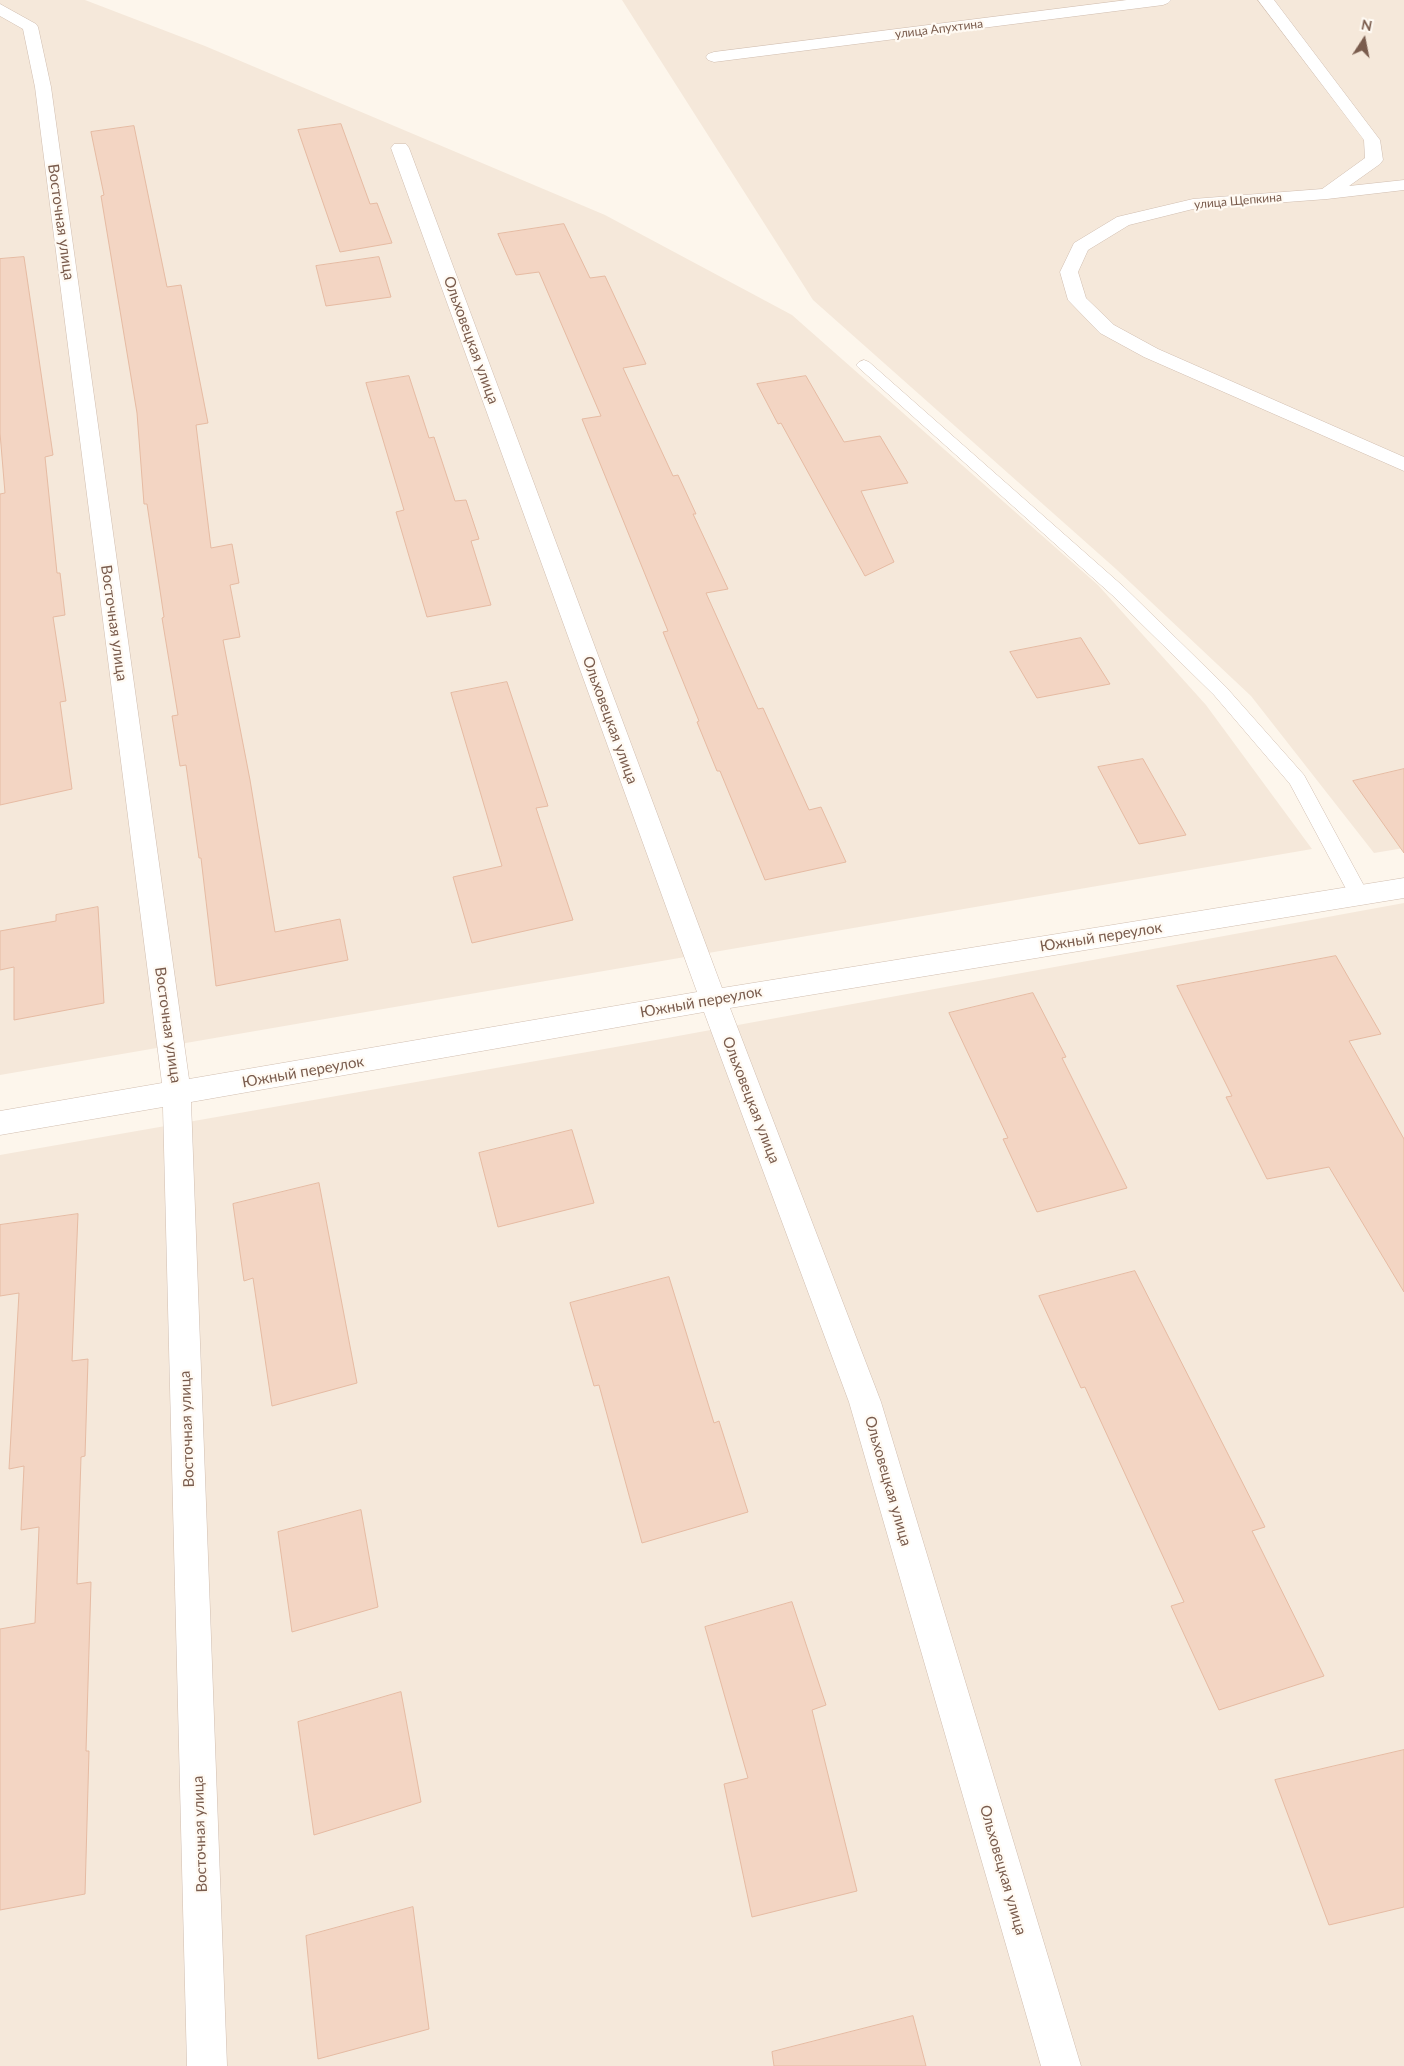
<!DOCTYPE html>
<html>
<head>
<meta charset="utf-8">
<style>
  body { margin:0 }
  #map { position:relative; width:1404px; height:2066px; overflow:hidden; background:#fdf6ec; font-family:Lato,sans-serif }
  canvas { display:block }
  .north { position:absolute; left:1339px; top:15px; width:50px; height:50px; -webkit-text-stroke:4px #fffaf3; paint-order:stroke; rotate:11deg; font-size:14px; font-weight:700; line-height:20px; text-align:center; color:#7a5c4d }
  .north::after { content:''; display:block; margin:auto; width:18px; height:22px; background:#7a5c4d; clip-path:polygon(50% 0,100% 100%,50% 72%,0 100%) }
</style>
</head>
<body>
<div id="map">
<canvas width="1404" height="2066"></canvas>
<div class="north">N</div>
</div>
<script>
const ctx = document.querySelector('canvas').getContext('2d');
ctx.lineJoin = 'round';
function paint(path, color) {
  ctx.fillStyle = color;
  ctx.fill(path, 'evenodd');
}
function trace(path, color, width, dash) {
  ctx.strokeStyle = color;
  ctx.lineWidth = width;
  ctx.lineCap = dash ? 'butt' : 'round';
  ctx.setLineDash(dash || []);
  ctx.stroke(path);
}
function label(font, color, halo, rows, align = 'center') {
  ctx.font = font + ' Lato,sans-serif';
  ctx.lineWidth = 4.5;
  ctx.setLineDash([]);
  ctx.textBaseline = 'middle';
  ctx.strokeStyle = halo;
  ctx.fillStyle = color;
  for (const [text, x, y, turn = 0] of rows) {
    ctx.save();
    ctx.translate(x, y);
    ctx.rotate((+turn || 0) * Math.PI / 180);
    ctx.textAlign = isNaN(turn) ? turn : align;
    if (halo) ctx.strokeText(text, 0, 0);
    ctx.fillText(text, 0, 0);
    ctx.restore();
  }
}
paint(new Path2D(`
  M 0,0 L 85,0 L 205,46 L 605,215 L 792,315 L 1098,585 L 1206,705 L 1312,849 L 0,1075 Z
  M 622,0 L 1404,0 L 1404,848 L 1374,853 L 1251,696 L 1116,569 L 813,300 Z
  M 1404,903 L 1404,2066 L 0,2066 L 0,1155 L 667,1038 Z`), '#f5e8da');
const building = new Path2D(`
  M 341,124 L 370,204 L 377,203 L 392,243 L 340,252 L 298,130 Z
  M 134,126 L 167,287 L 181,285 L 208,423 L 196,425 L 211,548 L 232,544 L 239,583 L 230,585 L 240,637 L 223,640 L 250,780 L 275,932 L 340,919 L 348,960 L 216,986 L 201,858 L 199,858 L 186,765 L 180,766 L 172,716 L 178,715 L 162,618 L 164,617 L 147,504 L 144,504 L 137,413 L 101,196 L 104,195 L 91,132 Z
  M 564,224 L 590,278 L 605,276 L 646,364 L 623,368 L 673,476 L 678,475 L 696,514 L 693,514 L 728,589 L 706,593 L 758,709 L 763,708 L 809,810 L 821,807 L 846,862 L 765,880 L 720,771 L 717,771 L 697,722 L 699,721 L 663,632 L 668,631 L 582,419 L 601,416 L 539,272 L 516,275 L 498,234 Z
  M 24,257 L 53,455 L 45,457 L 57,573 L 60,573 L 65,615 L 53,617 L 66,701 L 60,702 L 72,789 L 0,805 L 0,494 L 5,493 L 0,433 L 0,259 Z
  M 379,257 L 391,297 L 326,306 L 316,266 Z
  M 409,376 L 429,438 L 434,437 L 455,501 L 466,500 L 479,539 L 471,541 L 491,605 L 427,617 L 396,512 L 404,510 L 366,383 Z
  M 806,376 L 844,442 L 880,436 L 908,483 L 861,491 L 894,562 L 865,576 L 781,423 L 778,424 L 757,384 Z
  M 1081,638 L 1110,684 L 1037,698 L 1010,652 Z
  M 507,682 L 548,806 L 536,808 L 573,920 L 472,943 L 453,877 L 502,866 L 451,693 Z
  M 1143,759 L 1186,835 L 1139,844 L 1098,767 Z
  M 1404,769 L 1404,853 L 1353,781 Z
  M 98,907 L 104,1003 L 14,1020 L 14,967 L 0,970 L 0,931 L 56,921 L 56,915 Z
  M 1336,956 L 1381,1034 L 1349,1041 L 1404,1139 L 1404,1292 L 1329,1167 L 1267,1179 L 1226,1097 L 1232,1096 L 1177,986 Z
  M 1033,993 L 1066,1057 L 1062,1058 L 1127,1188 L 1037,1212 L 1003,1139 L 1008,1138 L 949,1013 Z
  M 572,1130 L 594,1203 L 498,1227 L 479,1153 Z
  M 319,1183 L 357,1383 L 272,1406 L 253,1278 L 244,1281 L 233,1204 Z
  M 78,1214 L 72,1361 L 88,1359 L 85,1456 L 81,1457 L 77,1584 L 91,1582 L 86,1751 L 89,1751 L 85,1894 L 0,1910 L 0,1629 L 35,1623 L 39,1527 L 21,1530 L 24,1466 L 9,1469 L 19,1293 L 0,1296 L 0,1225 Z
  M 1135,1271 L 1265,1527 L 1252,1531 L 1324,1676 L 1219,1710 L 1171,1606 L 1184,1602 L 1085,1387 L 1081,1388 L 1039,1296 Z
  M 669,1277 L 714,1423 L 719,1421 L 748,1512 L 642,1543 L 599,1385 L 594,1386 L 570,1303 Z
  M 361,1510 L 378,1607 L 292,1632 L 278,1532 Z
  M 792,1602 L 826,1705 L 812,1710 L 857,1891 L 752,1917 L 724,1784 L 748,1778 L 705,1627 Z
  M 401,1692 L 421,1802 L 314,1835 L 298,1722 Z
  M 1404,1750 L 1404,1907 L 1329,1925 L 1275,1780 Z
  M 413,1907 L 429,2029 L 318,2059 L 306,1936 Z
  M 913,2016 L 926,2066 L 774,2066 L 772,2052 Z`);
paint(building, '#f3d5c3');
trace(building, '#e6bba3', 1);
const service = new Path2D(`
  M 864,360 L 869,362 L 1124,587 L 1226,687 L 1304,775 L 1369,895 L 1366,900 L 1359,903 L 1352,900 L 1290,784 L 1214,695 L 1112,595 L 859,368 L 856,365 L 859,362 Z`);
const minor = new Path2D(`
  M 1127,0 L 1171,0 L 1168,3 L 1163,5 L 714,62 L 708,60 L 706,57 L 708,54 L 714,52 Z
  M 1258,0 L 1274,0 L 1380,140 L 1383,160 L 1380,164 L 1349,186 L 1404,180 L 1404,190 L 1327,199 L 1193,209 L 1129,225 L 1088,250 L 1078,272 L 1086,298 L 1114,325 L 1158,349 L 1404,457 L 1404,471 L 1144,357 L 1100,333 L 1068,300 L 1060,272 L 1074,243 L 1117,217 L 1193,199 L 1322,189 L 1365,158 L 1364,140 Z
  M 0,4 L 36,24 L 38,27 L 51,87 L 189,1079 L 697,992 L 391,148 L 394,144 L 406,144 L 409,148 L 722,988 L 1404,878 L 1404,898 L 730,1008 L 881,1402 L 1081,2066 L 1041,2066 L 849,1402 L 704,1012 L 191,1102 L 227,2066 L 187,2066 L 163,1107 L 0,1135 L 0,1111 L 162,1083 L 35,87 L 23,29 L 0,16 Z`);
trace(service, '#d1beb0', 1);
trace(minor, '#d1beb0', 1);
paint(service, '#fff');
paint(minor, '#fff');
label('12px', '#7a5c4d', '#fffaf3', [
  ["улица Апухтина",939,29,-7],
  ["улица Щепкина",1238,201,-5]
]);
label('15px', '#7a5c4d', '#fffaf3', [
  ["Восточная улица",61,222,82],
  ["Ольховецкая улица",471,340,70],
  ["Восточная улица",114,623,82],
  ["Ольховецкая улица",610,720,70],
  ["Южный переулок",1101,937,-9],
  ["Южный переулок",701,1002,-10],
  ["Восточная улица",168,1025,82],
  ["Южный переулок",303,1072,-10],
  ["Ольховецкая улица",751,1100,69],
  ["Восточная улица",187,1429,-92],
  ["Ольховецкая улица",888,1481,74],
  ["Восточная улица",200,1834,-92],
  ["Ольховецкая улица",1003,1870,74]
]);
</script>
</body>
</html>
